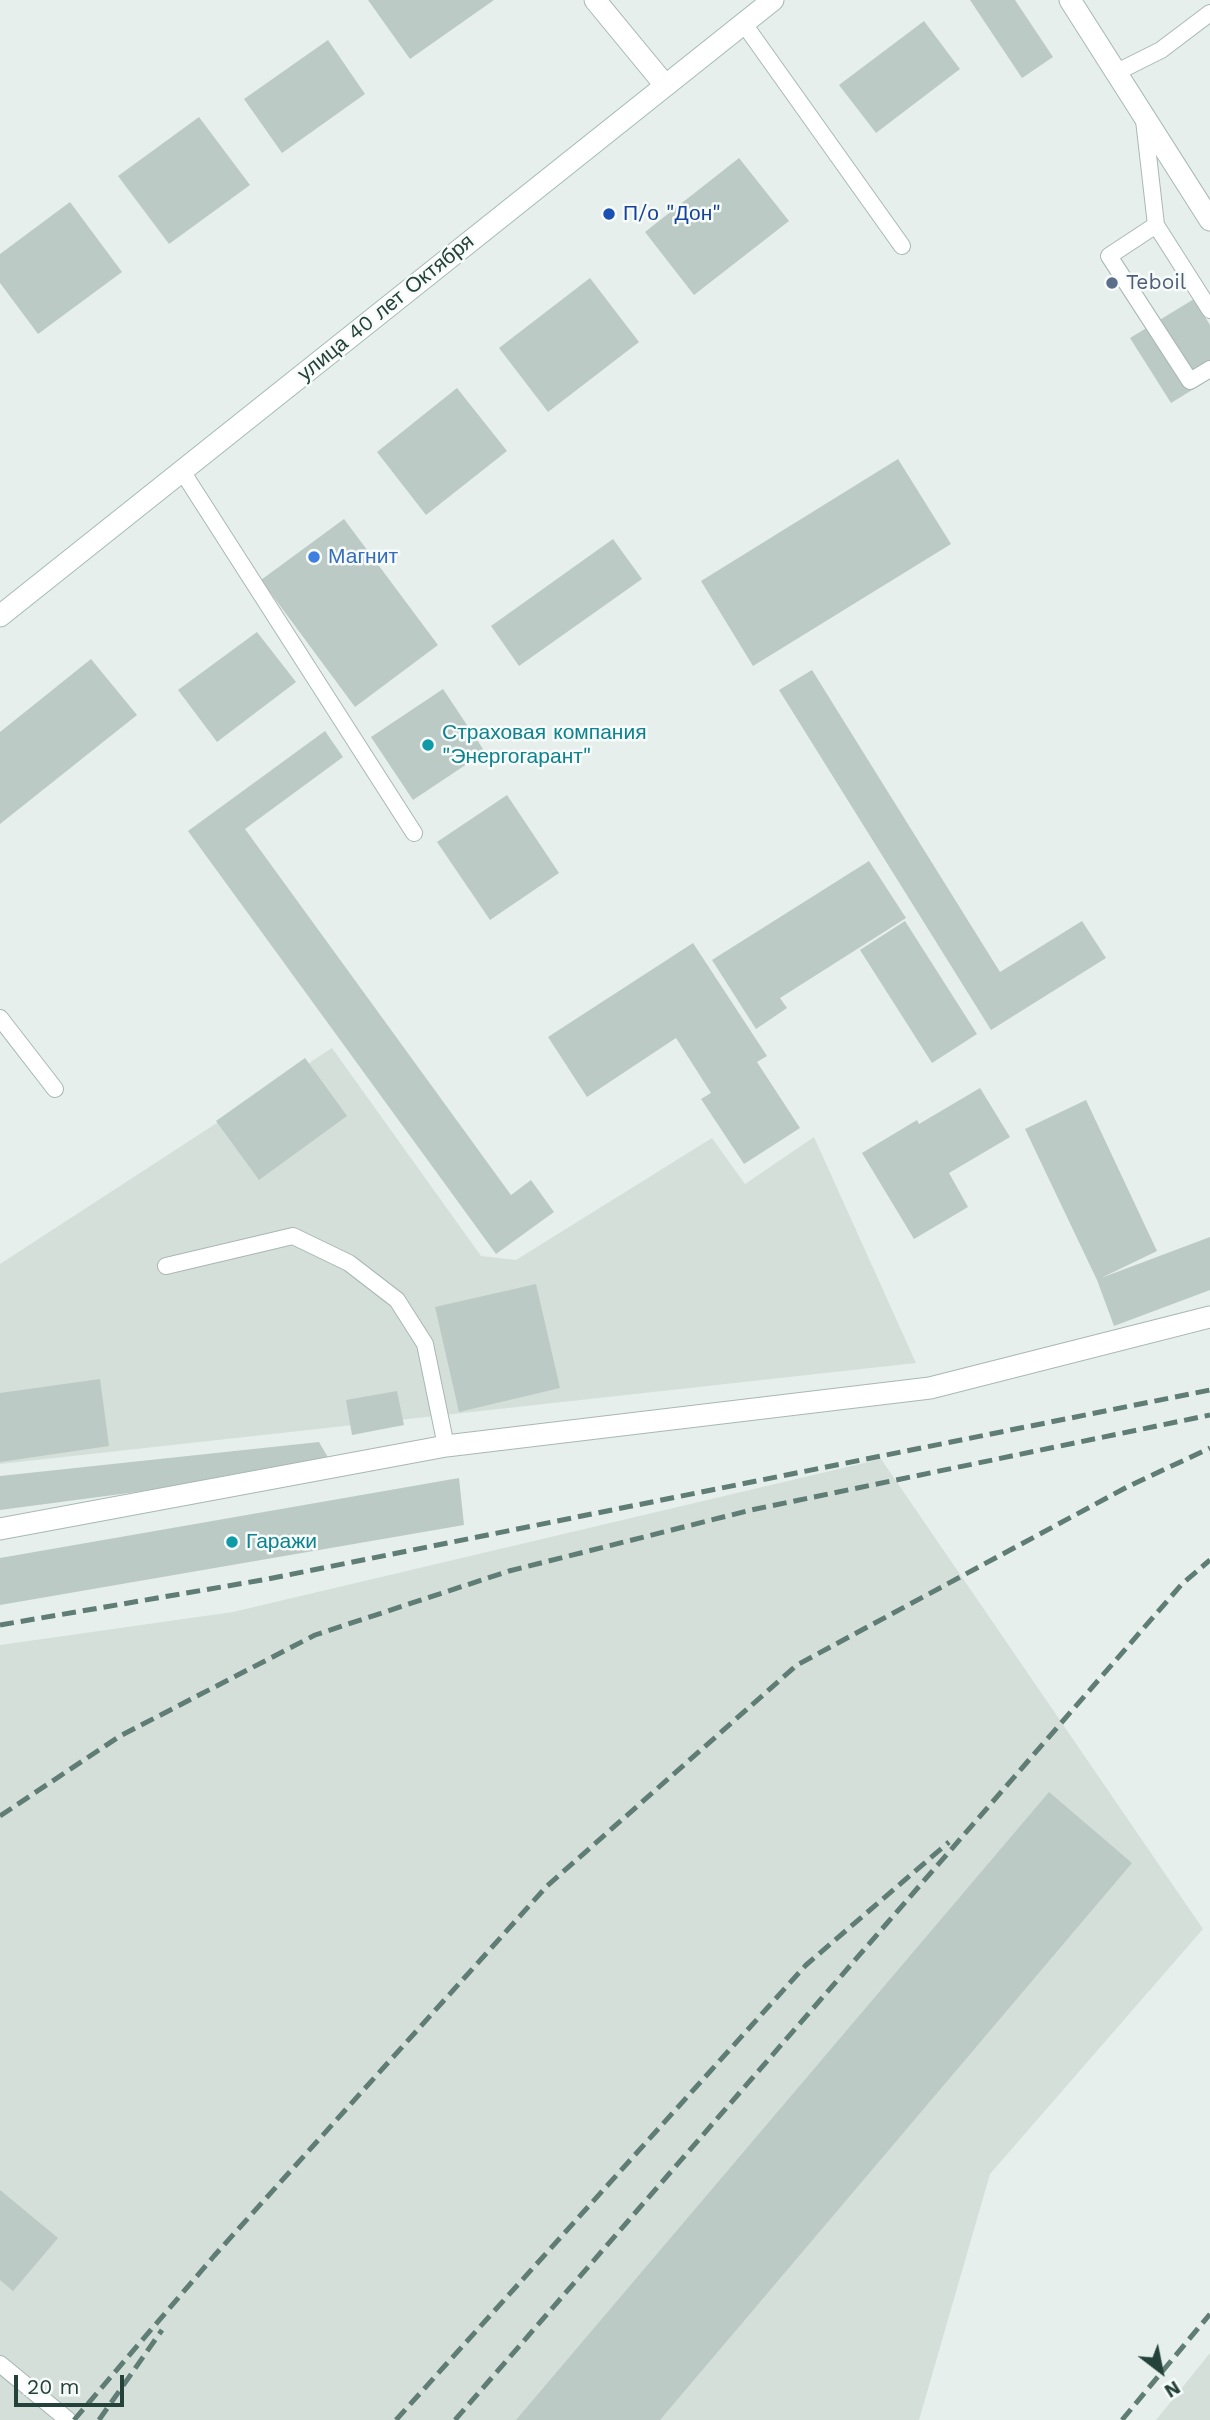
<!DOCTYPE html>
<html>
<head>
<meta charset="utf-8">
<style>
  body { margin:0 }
  #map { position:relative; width:1210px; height:2420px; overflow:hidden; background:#e6efeb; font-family:"Work Sans",sans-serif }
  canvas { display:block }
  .north { position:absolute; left:1126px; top:2336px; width:70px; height:70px; -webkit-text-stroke:5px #f7fbf9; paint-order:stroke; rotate:148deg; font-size:19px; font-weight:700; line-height:28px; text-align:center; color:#24423a }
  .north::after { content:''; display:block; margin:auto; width:24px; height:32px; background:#24423a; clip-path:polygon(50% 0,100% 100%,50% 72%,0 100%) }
  .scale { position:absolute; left:14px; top:2375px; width:110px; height:32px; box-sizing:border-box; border:4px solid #24423a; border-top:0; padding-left:9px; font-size:21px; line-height:24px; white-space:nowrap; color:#24423a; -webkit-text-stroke:5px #f7fbf9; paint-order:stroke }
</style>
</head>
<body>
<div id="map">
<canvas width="1210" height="2420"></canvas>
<div class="north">N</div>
<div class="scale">20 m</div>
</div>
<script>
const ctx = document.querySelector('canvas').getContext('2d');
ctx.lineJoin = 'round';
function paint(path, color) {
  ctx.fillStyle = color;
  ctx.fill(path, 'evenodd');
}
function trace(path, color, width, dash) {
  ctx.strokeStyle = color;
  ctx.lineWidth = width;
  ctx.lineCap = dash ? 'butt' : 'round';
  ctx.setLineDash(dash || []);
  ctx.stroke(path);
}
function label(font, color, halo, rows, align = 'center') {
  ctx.font = font + ' "Work Sans",sans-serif';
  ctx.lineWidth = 5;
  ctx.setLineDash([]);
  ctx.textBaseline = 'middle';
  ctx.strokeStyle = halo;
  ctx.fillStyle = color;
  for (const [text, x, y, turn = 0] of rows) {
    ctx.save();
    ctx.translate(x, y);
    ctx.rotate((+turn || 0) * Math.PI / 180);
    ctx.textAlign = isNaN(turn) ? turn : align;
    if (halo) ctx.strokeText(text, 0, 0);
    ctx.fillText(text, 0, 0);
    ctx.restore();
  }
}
paint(new Path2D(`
  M 332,1048 L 481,1256 L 516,1260 L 712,1138 L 745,1184 L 814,1137 L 916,1363 L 0,1464 L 0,1264 Z
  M 881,1459 L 1203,1929 L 990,2174 L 919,2420 L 0,2420 L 0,1645 L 233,1612 Z
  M 1210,2353 L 1210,2420 L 1156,2420 Z`), '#d4dfda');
paint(new Path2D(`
  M 368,0 L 494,0 L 410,59 Z
  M 970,0 L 1015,0 L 1053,57 L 1022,78 Z
  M 924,21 L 960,69 L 876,133 L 839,85 Z
  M 328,40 L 365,94 L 282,153 L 244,99 Z
  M 199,117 L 250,185 L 169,244 L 118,176 Z
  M 739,158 L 789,221 L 694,295 L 645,232 Z
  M 70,202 L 122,272 L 38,334 L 0,283 L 0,254 Z
  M 590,278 L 639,342 L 548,412 L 499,348 Z
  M 1194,299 L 1210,325 L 1210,379 L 1171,403 L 1130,338 Z
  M 457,388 L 507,451 L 426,515 L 377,452 Z
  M 898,459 L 951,544 L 753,666 L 701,581 Z
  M 344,519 L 438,645 L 355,707 L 261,580 Z
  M 613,539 L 642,579 L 519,666 L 491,626 Z
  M 257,632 L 296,682 L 217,742 L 178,690 Z
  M 91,659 L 137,715 L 0,824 L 0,732 Z
  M 812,670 L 1000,972 L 1082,921 L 1106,958 L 991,1030 L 779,690 Z
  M 443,689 L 485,752 L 413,800 L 371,737 Z
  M 325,731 L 343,757 L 245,829 L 511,1195 L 531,1180 L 554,1212 L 496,1254 L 188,831 Z
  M 507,795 L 559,873 L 490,920 L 437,842 Z
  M 869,861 L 906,918 L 780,998 L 787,1008 L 756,1029 L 712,960 Z
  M 905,921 L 977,1034 L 932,1063 L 860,950 Z
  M 693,943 L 767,1056 L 757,1062 L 800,1128 L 744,1164 L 701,1099 L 711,1093 L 676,1038 L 587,1097 L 548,1037 Z
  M 305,1058 L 347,1116 L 259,1180 L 216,1121 Z
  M 980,1088 L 1010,1137 L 949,1173 L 968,1207 L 914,1239 L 862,1153 L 917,1120 L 919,1124 Z
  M 1086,1100 L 1157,1251 L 1101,1278 L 1210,1237 L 1210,1290 L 1114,1326 L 1097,1280 L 1025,1129 Z
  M 536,1284 L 560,1388 L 459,1412 L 435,1307 Z
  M 100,1379 L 109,1446 L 0,1462 L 0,1393 Z
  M 397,1391 L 404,1425 L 352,1435 L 346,1400 Z
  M 319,1442 L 333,1466 L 0,1510 L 0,1476 Z
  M 459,1478 L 464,1525 L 0,1605 L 0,1558 Z
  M 1049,1792 L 1132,1863 L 660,2420 L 516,2420 Z
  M 0,2190 L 58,2238 L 13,2291 L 0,2280 Z`), '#bbcac4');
const lane = new Path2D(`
  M 744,24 L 902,246
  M 1117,72 L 1161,50 L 1210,13
  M 1144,120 L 1156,225 L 1210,310
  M 1156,225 L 1109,256 L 1190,381 L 1210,369
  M 182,471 L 414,833
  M 0,1018 L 55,1089
  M 166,1266 L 293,1236 L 349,1263 L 397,1300 L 425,1344 L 446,1446
  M 0,2364 L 68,2420`);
const street = new Path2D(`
  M 595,0 L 665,85
  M 1070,0 L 1210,220
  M 0,1529 L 446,1446 L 930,1388 L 1210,1317`);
const secondary = new Path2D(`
  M 0,616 L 773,0`);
trace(lane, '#a8b8b2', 18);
trace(street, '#a8b8b2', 23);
trace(secondary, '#a4bbb3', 23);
trace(lane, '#fff', 16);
trace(street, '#fff', 21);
trace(secondary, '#fff', 21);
trace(new Path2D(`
  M 0,1625 L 268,1579 L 1210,1390
  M 0,1816 L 120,1736 L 315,1635 L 509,1571 L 751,1510 L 1210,1415
  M 74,2420 L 214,2256 L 547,1886 L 797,1665 L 1127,1487 L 1210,1448
  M 99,2420 L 162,2330
  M 396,2420 L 806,1965 L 949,1842
  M 455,2420 L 1182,1584 L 1210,1560
  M 1122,2420 L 1210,2314`), '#5f7d75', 5, [14, 7]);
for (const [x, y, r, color] of [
  [609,214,7,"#1a4fb4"],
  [1112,283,7,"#5c6f8a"],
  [314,557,7,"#3f7fe0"],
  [428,745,7,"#0f9aa8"],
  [232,1542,7,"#0f9aa8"]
]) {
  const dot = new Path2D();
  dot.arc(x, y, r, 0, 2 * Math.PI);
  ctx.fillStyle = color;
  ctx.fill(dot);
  trace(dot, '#f7fbf9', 2.5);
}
label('21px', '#164399', '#f7fbf9', [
  ["П/о \"Дон\"",623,214]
], 'left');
label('21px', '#4e5e75', '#f7fbf9', [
  ["Teboil",1126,283]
], 'left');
label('21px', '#24423a', '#f7fbf9', [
  ["улица 40 лет Октября",386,308,-39]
]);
label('21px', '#366cbe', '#f7fbf9', [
  ["Магнит",328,557]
], 'left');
label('21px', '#0d838f', '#f7fbf9', [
  ["Страховая компания",442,733],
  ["\"Энергогарант\"",442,757],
  ["Гаражи",246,1542]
], 'left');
</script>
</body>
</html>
